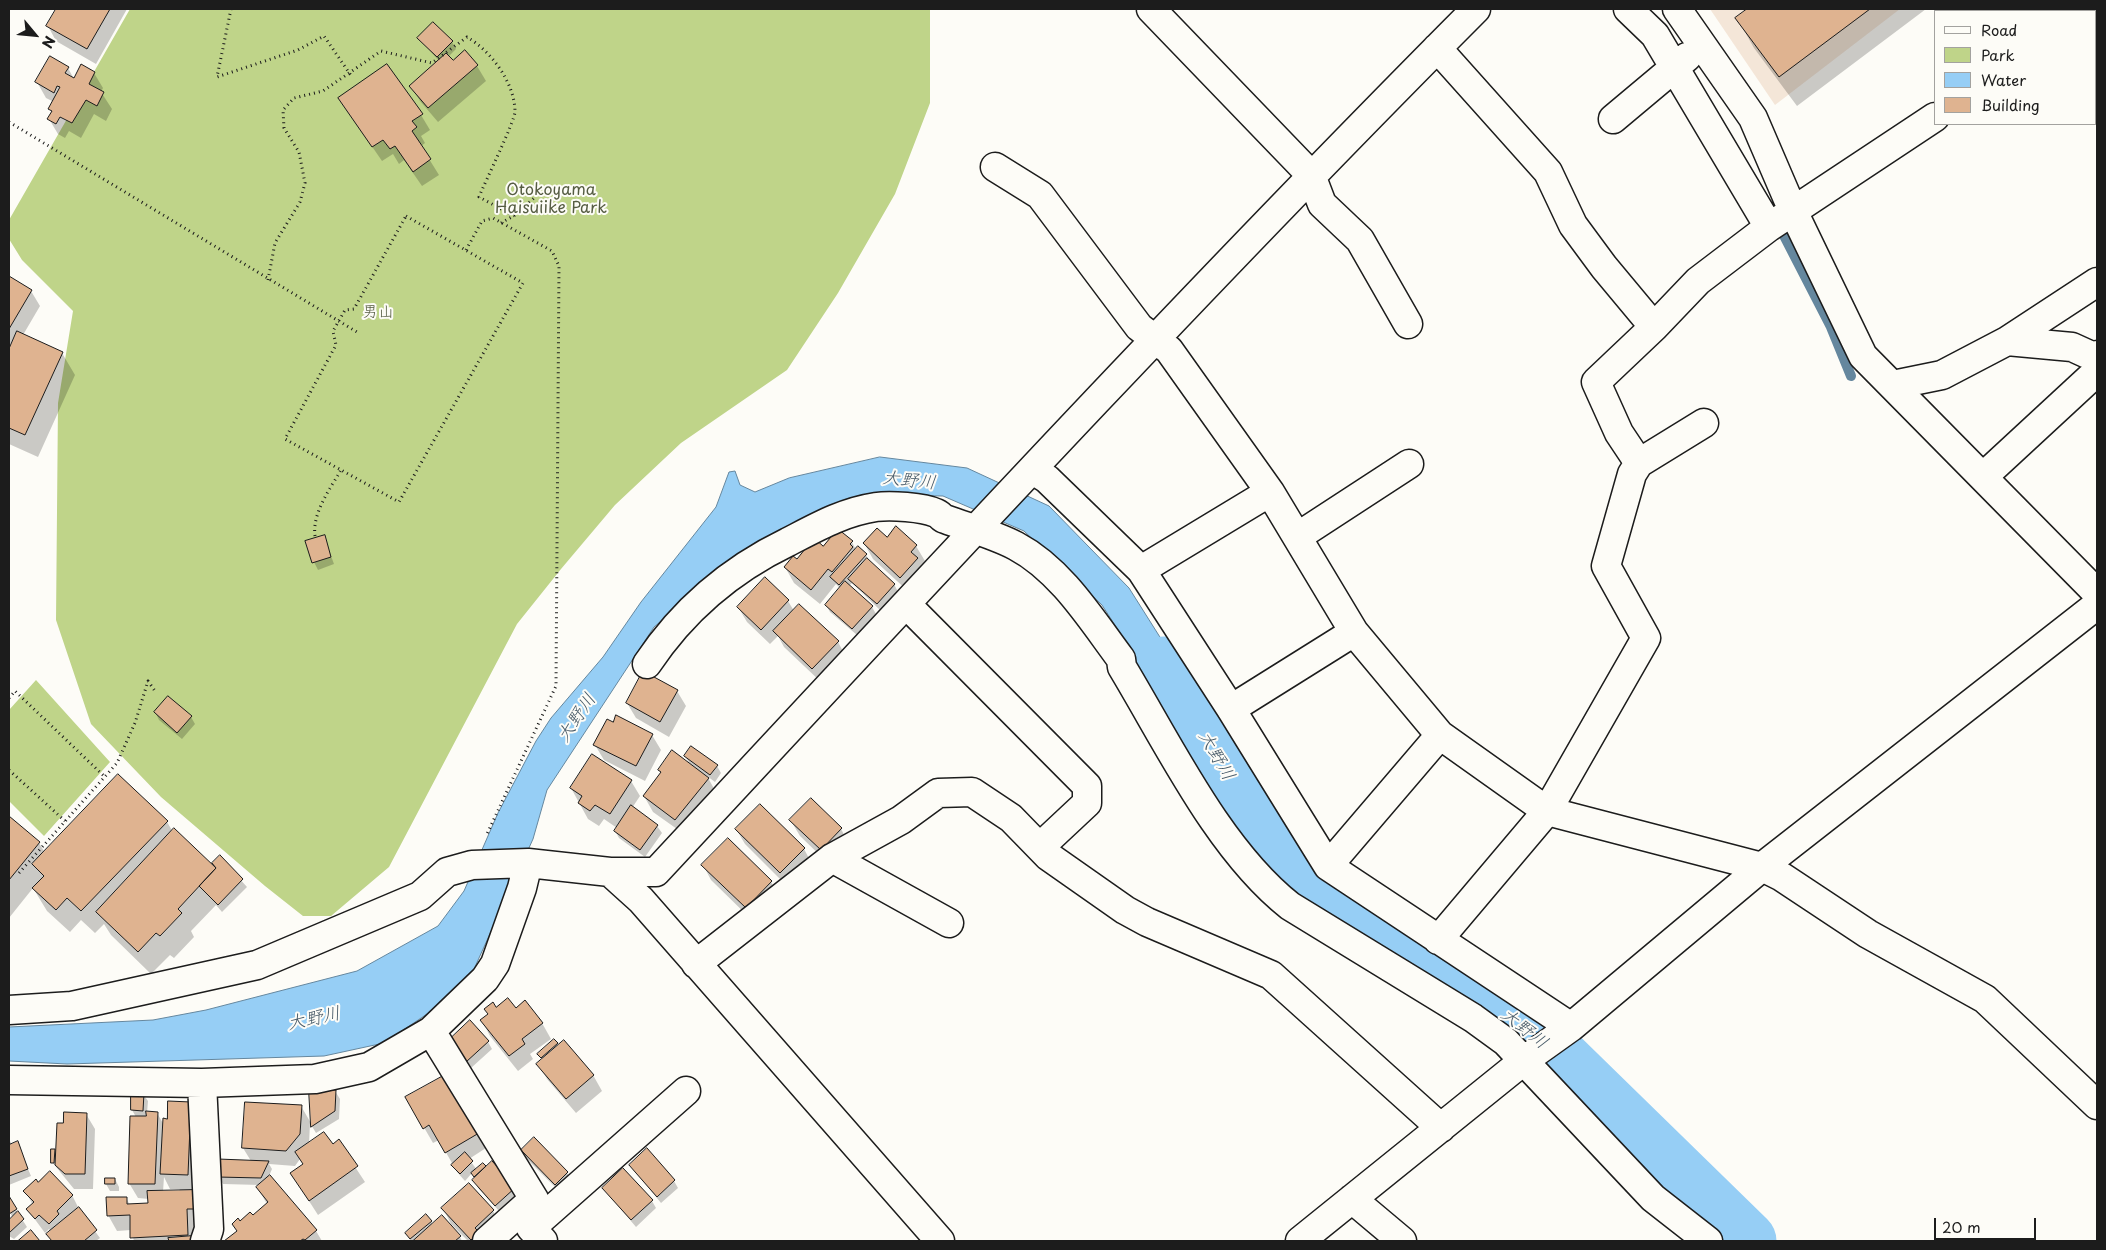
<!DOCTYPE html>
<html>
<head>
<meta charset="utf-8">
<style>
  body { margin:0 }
  #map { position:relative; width:2106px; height:1250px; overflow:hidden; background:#fdfcf7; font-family:"Playpen Sans",sans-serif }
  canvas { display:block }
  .frame { position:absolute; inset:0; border:10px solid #1c1c1c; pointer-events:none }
  .legend { position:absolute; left:1934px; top:10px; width:162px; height:115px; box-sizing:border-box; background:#fdfcf7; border:1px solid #a3a29f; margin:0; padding:6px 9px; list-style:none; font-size:15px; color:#1c1c1c }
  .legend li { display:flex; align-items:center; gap:10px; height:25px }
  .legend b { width:25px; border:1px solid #a3a29f }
  .north { position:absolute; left:10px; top:10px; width:50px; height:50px; -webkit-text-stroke:4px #fdfcf7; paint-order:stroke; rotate:118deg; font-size:14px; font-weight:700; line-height:20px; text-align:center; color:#1c1c1c }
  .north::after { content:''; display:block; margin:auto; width:18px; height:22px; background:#1c1c1c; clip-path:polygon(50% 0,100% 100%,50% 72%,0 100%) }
  .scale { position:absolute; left:1934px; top:1218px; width:102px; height:22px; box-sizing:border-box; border:2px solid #1c1c1c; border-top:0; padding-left:6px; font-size:15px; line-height:18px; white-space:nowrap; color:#1c1c1c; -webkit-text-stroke:4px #fdfcf7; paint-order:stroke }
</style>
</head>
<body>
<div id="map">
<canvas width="2106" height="1250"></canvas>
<div class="frame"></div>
<ul class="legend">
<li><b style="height:6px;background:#fdfcf7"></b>Road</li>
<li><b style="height:14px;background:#bfd489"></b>Park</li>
<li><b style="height:14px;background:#96cef5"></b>Water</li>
<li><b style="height:14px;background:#dfb390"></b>Building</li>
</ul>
<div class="north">N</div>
<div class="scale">20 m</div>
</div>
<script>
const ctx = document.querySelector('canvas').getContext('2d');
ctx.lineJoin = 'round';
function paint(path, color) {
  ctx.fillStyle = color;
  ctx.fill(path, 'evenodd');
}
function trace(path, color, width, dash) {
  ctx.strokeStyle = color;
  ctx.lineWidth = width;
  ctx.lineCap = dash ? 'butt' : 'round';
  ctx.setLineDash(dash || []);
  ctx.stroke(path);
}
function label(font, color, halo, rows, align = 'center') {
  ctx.font = font + ' "Playpen Sans","Klee One",sans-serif';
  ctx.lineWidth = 4;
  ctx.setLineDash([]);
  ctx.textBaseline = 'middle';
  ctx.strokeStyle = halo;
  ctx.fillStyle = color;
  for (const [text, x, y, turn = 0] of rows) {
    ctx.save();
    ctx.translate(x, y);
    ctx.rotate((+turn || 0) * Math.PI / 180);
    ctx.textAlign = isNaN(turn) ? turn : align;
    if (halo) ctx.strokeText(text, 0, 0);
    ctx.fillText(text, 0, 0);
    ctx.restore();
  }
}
paint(new Path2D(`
  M 1710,9 L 1900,9 L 1775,105 Z`), '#f4e6d8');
paint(new Path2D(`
  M 130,9 L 930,9 L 930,103 L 895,194 L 838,293 L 787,370 L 681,443 L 615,505 L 561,569 L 517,624 L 389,867 L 331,916 L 303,916 L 265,886 L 161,797 L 91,724 L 56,620 L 58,403 L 73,311 L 22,260 L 9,239 L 9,220 Z
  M 36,680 L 110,762 L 44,836 L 9,801 L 9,710 Z`), '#bfd489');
const water = new Path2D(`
  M 880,457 L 967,468 L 1049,506 L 1129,588 L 1216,726 L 1198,754 L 1102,605 L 1024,531 L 943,496 L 897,495 L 841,506 L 787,527 L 698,590 L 654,627 L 547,790 L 533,839 L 469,980 L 427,1014 L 384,1043 L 324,1056 L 67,1064 L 9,1061 L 9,1027 L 153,1020 L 206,1010 L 357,971 L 438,926 L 464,891 L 498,813 L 536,741 L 551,718 L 603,657 L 641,602 L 716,507 L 729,472 L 735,471 L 740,485 L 755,492 L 789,478 Z`);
paint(water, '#96cef5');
trace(water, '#65879e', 1);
paint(new Path2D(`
  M 57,9 L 127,9 L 96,64 L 56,41 L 48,26 Z
  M 1750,9 L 1926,9 L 1797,106 L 1754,48 L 1737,18 Z
  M 419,38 L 452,42 L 456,49 L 448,57 L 453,62 L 477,66 L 486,81 L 438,122 L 420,101 L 411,86 L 439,61 Z
  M 68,68 L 74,79 L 94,73 L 103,88 L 101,92 L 112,109 L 106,121 L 94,114 L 81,138 L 69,131 L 65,138 L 58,134 L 49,119 L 52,113 L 50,109 L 54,102 L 46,98 L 37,82 Z
  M 349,113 L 421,115 L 430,130 L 421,136 L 425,143 L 421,146 L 439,175 L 422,186 L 404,160 L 399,164 L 393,154 L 382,161 Z
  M 9,277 L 31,291 L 40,306 L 23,335 L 62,353 L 75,375 L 38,457 L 9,444 Z
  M 324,537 L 334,564 L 318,570 L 314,562 Z
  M 887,539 L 916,546 L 925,561 L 921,565 L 926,574 L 909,592 L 873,559 L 864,543 Z
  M 852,542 L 856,550 L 866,555 L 870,563 L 894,584 L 898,592 L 881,611 L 852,583 L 849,586 L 872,607 L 876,614 L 857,635 L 830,612 L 826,605 L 841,589 L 836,584 L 820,604 L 794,583 L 785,567 L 823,548 Z
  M 765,578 L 788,601 L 794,611 L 838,642 L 846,657 L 822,683 L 784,647 L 778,636 L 770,644 L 747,622 L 738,607 Z
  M 677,691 L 686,706 L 669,737 L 636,718 L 627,703 Z
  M 155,712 L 191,717 L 195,724 L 182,739 L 159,720 Z
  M 652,735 L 661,750 L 645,781 L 604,760 L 595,745 Z
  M 685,756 L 717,766 L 721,773 L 715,782 L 707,776 L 717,794 L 684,834 L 653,812 L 644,796 L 661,774 L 659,770 L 691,766 Z
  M 631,781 L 640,796 L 632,808 L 657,826 L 662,833 L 645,857 L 619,838 L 615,831 L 617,828 L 604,819 L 599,826 L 588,819 L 571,788 Z
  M 9,818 L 39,843 L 45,853 L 167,822 L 173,832 L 216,868 L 213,864 L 220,857 L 247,887 L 222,912 L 216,905 L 191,931 L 194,937 L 174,958 L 170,955 L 151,974 L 111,935 L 104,924 L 95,933 L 81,920 L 70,932 L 47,911 L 33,888 L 9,918 Z
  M 791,821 L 841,829 L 849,844 L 830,865 L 800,836 Z
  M 736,829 L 804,849 L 812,864 L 789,888 L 745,844 Z
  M 728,839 L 771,882 L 780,897 L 755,923 L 711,880 L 703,865 Z
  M 495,1008 L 515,1010 L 542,1023 L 551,1039 L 530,1054 L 533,1059 L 518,1071 L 490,1036 L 482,1021 Z
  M 488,1042 L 492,1049 L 471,1068 L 455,1047 Z
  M 557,1044 L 593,1075 L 602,1091 L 576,1113 L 547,1079 L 538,1064 L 543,1060 L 539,1054 Z
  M 444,1076 L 486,1148 L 469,1159 L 477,1170 L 483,1165 L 519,1195 L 500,1212 L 478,1188 L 472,1173 L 465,1181 L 457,1172 L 439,1140 L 433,1143 L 407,1098 Z
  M 335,1091 L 340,1099 L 339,1119 L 316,1133 L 310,1123 L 309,1144 L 332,1145 L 338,1141 L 365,1182 L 318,1215 L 291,1173 L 304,1165 L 300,1159 L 295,1166 L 269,1164 L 272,1169 L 269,1176 L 316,1231 L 322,1241 L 226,1241 L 238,1232 L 240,1223 L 253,1216 L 267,1204 L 257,1187 L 260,1185 L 223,1184 L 219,1177 L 251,1161 L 243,1148 L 301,1106 L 312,1125 Z
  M 143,1094 L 148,1101 L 147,1113 L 157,1113 L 164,1125 L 190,1103 L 196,1190 L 192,1190 L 202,1206 L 197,1241 L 134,1241 L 131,1230 L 117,1231 L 108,1215 L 126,1198 L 130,1205 L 149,1204 L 149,1199 L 138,1198 L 129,1183 L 136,1117 L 132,1110 ZM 164,1177 L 170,1189 L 180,1189 L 179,1191 L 163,1192 Z
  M 86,1114 L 95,1129 L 93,1189 L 74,1189 L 52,1162 L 54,1150 L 57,1155 L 64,1125 Z
  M 9,1139 L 12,1145 L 17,1143 L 31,1176 L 9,1185 Z
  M 534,1139 L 567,1173 L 572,1180 L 560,1192 L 526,1158 L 522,1150 Z
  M 630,1165 L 674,1181 L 678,1188 L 661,1203 Z
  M 115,1179 L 119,1187 L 119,1191 L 110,1191 L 106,1184 Z
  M 38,1184 L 72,1195 L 80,1211 L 100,1238 L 96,1241 L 52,1241 L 48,1234 L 51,1232 L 49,1229 L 45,1233 L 28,1210 L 33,1205 L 25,1191 Z
  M 603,1188 L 652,1201 L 656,1208 L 636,1227 Z
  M 9,1199 L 27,1227 L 14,1239 L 9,1236 L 9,1221 L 13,1218 L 9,1211 Z
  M 443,1208 L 493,1211 L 501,1226 L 485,1241 L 468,1241 L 451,1224 Z
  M 431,1221 L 433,1225 L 460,1237 L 462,1241 L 411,1241 L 406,1233 Z`), '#0003');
trace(new Path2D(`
  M 1778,224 L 1831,327 L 1851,376`), '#65879e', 10);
trace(new Path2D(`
  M 1164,667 L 1268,845 L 1309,888 L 1419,953 L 1537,1037 L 1746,1241`), '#96cef5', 61);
const building = new Path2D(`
  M 56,9 L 110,9 L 87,49 L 46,26 Z
  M 1747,9 L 1870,9 L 1779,77 L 1735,18 Z
  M 433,22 L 453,41 L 437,57 L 417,38 Z
  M 465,50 L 478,65 L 428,108 L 409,86 L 446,53 L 453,60 Z
  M 50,56 L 69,67 L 65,73 L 74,78 L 81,64 L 95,72 L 89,84 L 104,92 L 97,106 L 86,100 L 72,123 L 60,117 L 56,124 L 47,119 L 52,111 L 48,109 L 60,87 L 57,86 L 54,93 L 35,82 Z
  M 387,64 L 423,114 L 412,121 L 417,127 L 412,131 L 431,159 L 413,172 L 395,146 L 390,149 L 383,140 L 372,147 L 338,98 Z
  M 9,276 L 32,290 L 9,329 Z
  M 17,331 L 63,352 L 25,435 L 9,428 L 9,349 Z
  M 896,526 L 917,545 L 911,552 L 918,558 L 900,578 L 863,543 L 877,528 L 887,537 Z
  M 838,529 L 853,541 L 850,544 L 853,547 L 832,572 L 828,569 L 811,590 L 784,567 L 793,556 L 797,559 L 814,538 L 823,546 Z
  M 325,535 L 331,557 L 312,563 L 305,541 Z
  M 858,546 L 867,554 L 839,585 L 830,577 Z
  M 867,558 L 895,584 L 877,604 L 848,579 Z
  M 765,577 L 789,600 L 761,630 L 737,607 Z
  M 845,581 L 873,606 L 852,629 L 825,605 Z
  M 799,604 L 839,641 L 812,669 L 773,631 Z
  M 643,671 L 678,690 L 660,722 L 626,703 Z
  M 168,696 L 192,716 L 177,733 L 154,712 Z
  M 616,715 L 653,734 L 636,766 L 593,745 L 607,719 L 613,722 Z
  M 691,746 L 718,765 L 710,775 L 684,756 Z
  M 672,750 L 709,778 L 675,820 L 643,796 L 661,772 L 658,770 Z
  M 592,754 L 632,780 L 610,814 L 595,805 L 590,811 L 578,803 L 582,796 L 570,788 Z
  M 118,774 L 168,821 L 81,911 L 67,898 L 56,910 L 32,888 L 44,876 L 32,864 Z
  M 811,798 L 842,828 L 821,850 L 789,820 Z
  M 760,804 L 805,848 L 780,873 L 735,829 Z
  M 631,805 L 658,825 L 640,850 L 614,831 Z
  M 9,816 L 40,842 L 9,880 Z
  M 174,828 L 216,868 L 178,909 L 182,913 L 160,936 L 156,933 L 138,952 L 96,912 Z
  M 728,838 L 772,881 L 746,908 L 701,865 Z
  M 220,855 L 243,879 L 218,905 L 199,886 L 216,868 L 212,863 Z
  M 508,998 L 516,1008 L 525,1000 L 543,1023 L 522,1039 L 525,1044 L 509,1056 L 480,1020 L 488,1014 L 484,1009 L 493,1002 L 496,1007 Z
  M 470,1020 L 489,1041 L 466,1062 L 450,1039 Z
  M 554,1039 L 558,1043 L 541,1058 L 537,1054 Z
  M 564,1040 L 594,1075 L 566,1099 L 536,1064 Z
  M 445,1075 L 479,1133 L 445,1153 L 429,1125 L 423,1129 L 405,1097 Z
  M 309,1090 L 336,1090 L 335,1111 L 311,1127 Z
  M 131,1092 L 144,1093 L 143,1111 L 131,1110 Z
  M 168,1101 L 191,1102 L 188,1175 L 160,1174 L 163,1118 L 167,1119 Z
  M 245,1102 L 302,1105 L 300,1134 L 286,1151 L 242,1148 Z
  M 146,1111 L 158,1112 L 155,1184 L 128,1184 L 130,1116 L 146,1116 Z
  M 64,1112 L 87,1113 L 85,1174 L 65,1174 L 55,1165 L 57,1123 L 63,1123 Z
  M 324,1132 L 333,1144 L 339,1139 L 358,1166 L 309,1201 L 290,1173 L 303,1164 L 295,1152 Z
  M 534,1137 L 568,1172 L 555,1185 L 521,1150 Z
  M 18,1141 L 28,1169 L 9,1176 L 9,1145 Z
  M 647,1148 L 675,1180 L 657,1197 L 629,1165 Z
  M 51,1149 L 55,1149 L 54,1163 L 51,1163 Z
  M 465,1152 L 473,1161 L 460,1174 L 451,1165 Z
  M 218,1159 L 269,1161 L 261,1178 L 217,1177 Z
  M 492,1161 L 516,1187 L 495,1206 L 472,1180 Z
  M 483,1163 L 486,1166 L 474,1177 L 471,1173 Z
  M 623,1168 L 653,1200 L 631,1220 L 602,1188 Z
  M 50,1171 L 73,1195 L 57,1211 L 59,1214 L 49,1224 L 39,1215 L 35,1219 L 26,1209 L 34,1202 L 23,1191 L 36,1179 L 38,1182 Z
  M 270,1175 L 317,1230 L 305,1240 L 303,1239 L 300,1241 L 224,1241 L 237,1231 L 232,1224 L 238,1218 L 240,1221 L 250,1212 L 253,1215 L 268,1202 L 256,1187 Z
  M 105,1178 L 115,1178 L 115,1184 L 105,1184 Z
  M 469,1183 L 494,1210 L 475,1228 L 479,1232 L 471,1240 L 441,1208 Z
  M 194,1190 L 194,1209 L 187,1209 L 188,1235 L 130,1238 L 130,1215 L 107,1216 L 106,1197 L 127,1197 L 127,1204 L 148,1203 L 147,1191 Z
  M 9,1196 L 17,1209 L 9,1214 Z
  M 79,1207 L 97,1230 L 84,1241 L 52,1241 L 46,1234 Z
  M 18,1211 L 24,1219 L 9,1233 L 9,1220 Z
  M 426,1214 L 432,1221 L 410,1239 L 405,1233 Z
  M 442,1215 L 461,1236 L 455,1241 L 413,1241 Z
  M 31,1230 L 40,1241 L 18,1241 Z
  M 191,1236 L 197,1241 L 169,1241 L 168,1238 Z`);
paint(building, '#dfb390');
trace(building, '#1c1c1c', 1);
const street = new Path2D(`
  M 1151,9 L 1311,175 L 1322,204 L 1360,240 L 1408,324
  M 1628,9 L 1655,35 L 1769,227
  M 1677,9 L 1753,118 L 1793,211 L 1863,356 L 2097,593
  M 2085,11 L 2088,9
  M 1437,48 L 1548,172 L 1573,225 L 1604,267 L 1654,327
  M 1613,119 L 1687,57
  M 995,167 L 1040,195 L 1139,327 L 1169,350 L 1270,492 L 1354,632 L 1440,735 L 1547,811 L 1762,867 L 1782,877 L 1868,934 L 1985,999 L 2097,1105
  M 2007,341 L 2097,282
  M 1893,385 L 1942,375 L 2007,341 L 2072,347 L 2094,357 L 2097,355
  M 1639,463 L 1619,433 L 1596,382 L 1654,327 L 1698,281 L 1769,227 L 1935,117
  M 1033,470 L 1047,479 L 1141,570 L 1231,709 L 1328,866 L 1571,1027
  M 1984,476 L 2090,378
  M 1297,537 L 1409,464
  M 1141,570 L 1270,492
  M 906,604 L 1087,786 L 1087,803 L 1040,847
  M 647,664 C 683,610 730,570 788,542 C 817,527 843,512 876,507 C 890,505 923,507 936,513 C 940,514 941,518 945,519 C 969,528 993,534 1016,546 C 1061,570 1091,619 1121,659 L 1122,667 C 1169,745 1219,850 1290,906 L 1473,1018 L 1506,1042 L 1653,1198 L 1708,1241
  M 1231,709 L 1354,632
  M 832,858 L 949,923
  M 1328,866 L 1440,735
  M 610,872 L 641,900 L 940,1241
  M 1438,940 L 1547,811 L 1646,638 L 1606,566 L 1632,474 L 1639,463 L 1704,423
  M 696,964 L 832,858 L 901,820 L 938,793 L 972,792 L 1011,818 L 1048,856 L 1125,910 L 1147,922 L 1271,975 L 1441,1128
  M 9,1010 L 72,1006 L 257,965 L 420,896 L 447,872 L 472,865 L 528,863 L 610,872 L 656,872 C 926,582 1196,290 1476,9
  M 431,1031 L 534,1199 L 531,1228 L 543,1241
  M 9,1080 L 202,1083 L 315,1079 L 369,1067 L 431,1031 L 485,979 L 495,964 L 522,888 L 528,863
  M 202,1083 L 209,1229 L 205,1241
  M 1352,1199 L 1402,1241
  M 531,1228 L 686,1091
  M 487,1241 L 534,1199
  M 1300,1241 L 1522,1062 L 1571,1027 L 1762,867 L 2097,605`);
trace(street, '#1c1c1c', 31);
trace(new Path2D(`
  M 231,9 L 217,77 L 298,50 L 324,36 L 352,77
  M 9,122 L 357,332
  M 406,216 L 523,283 L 399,502 L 285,439 L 336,345 L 333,331 L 345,310 L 354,309 Z
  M 501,223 L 517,214 L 534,198
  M 466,250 L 482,221 L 493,218 L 552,251 L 559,266 L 556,686 L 487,834
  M 268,280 L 275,243 L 300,202 L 305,183 L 299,152 L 284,128 L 283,110 L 294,98 L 323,91 L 381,51 L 432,63 L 467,37 C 491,51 515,83 515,112 C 514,123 485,182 479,197 L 514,216
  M 315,536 C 312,513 330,489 341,470
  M 9,698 L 15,691 L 105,777
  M 9,770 L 65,821
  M 19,873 L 117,763 L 135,723 L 148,681 L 155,691`), '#1c1c1c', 3, [1, 4]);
trace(street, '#fdfcf7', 28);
label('16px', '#555c42', '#fdfcf7', [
  ["Otokoyama",551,191],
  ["Haisuiike Park",551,209],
  ["男山",378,313]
]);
label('italic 18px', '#475a68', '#fdfcf7', [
  ["大野川",909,481,6],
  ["大野川",577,718,-56],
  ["大野川",1216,756,60],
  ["大野川",314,1019,-12],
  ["大野川",1524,1029,38]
]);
</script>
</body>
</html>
